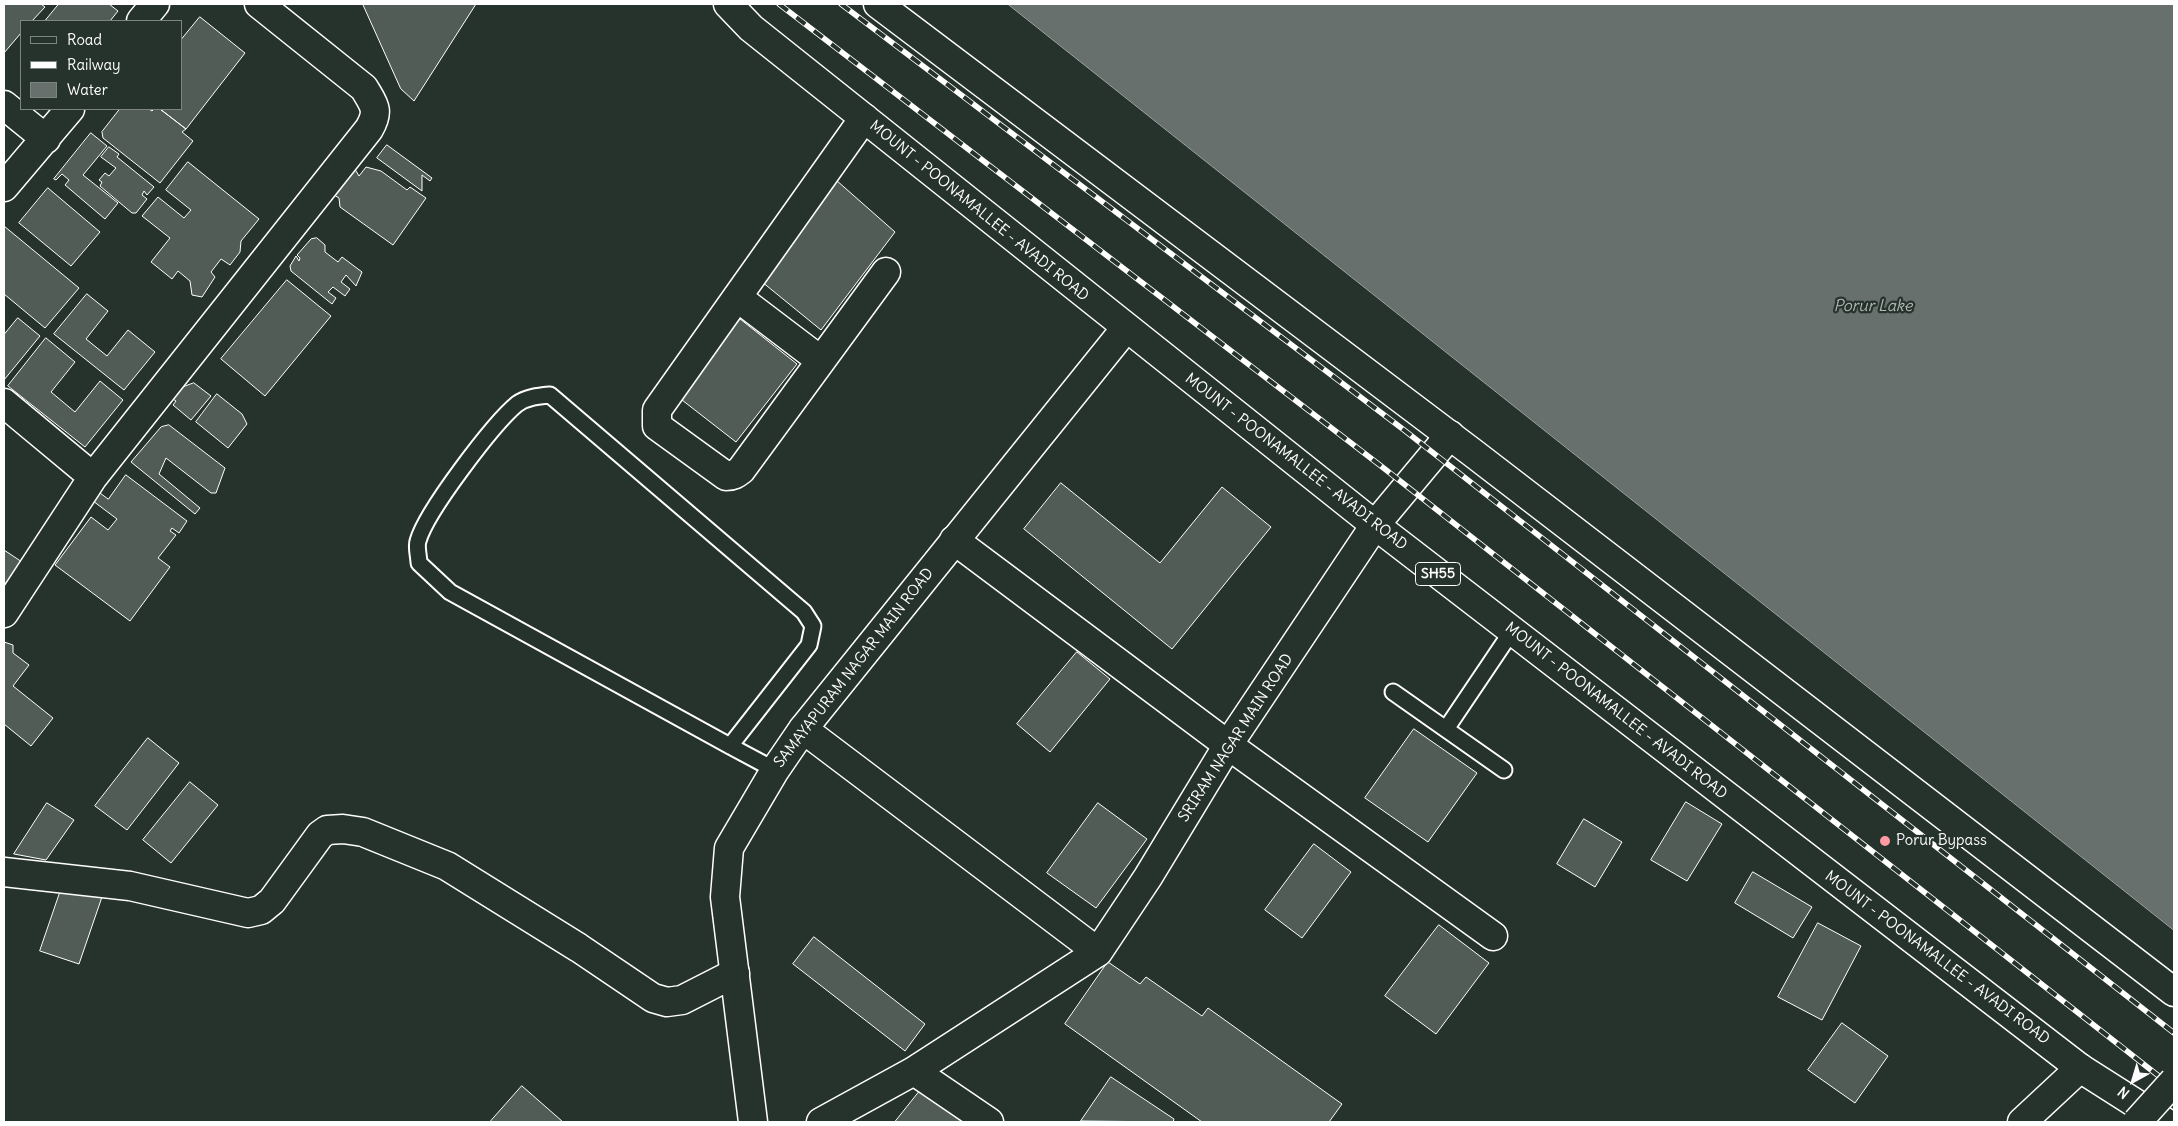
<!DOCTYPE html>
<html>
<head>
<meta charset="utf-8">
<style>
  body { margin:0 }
  #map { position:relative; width:2178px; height:1126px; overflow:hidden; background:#26332d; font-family:Delius,sans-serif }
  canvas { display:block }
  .frame { position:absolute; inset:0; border:5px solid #fff; pointer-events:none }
  .legend { position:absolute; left:20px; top:20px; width:162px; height:90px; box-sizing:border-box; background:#26332d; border:1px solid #7d8581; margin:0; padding:6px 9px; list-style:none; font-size:15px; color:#fff }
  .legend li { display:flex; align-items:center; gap:10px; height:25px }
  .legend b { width:25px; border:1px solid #7d8581 }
  .north { position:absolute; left:2108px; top:1056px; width:50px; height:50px; -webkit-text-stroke:4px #26332d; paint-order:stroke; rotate:219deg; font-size:14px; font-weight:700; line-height:20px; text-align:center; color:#fff }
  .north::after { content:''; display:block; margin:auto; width:18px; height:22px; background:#fff; clip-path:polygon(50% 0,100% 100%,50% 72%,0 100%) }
</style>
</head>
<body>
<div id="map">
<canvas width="2178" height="1126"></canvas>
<div class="frame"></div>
<ul class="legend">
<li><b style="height:6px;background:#26332d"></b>Road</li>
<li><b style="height:6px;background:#fff"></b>Railway</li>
<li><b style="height:14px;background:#67706c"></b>Water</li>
</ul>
<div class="north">N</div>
</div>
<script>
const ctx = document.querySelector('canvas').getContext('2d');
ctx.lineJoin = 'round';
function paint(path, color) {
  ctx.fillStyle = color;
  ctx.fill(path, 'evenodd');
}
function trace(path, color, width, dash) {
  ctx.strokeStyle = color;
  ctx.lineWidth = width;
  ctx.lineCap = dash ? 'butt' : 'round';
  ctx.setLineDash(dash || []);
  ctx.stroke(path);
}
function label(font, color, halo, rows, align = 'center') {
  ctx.font = font + ' Delius,sans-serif';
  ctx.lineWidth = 4.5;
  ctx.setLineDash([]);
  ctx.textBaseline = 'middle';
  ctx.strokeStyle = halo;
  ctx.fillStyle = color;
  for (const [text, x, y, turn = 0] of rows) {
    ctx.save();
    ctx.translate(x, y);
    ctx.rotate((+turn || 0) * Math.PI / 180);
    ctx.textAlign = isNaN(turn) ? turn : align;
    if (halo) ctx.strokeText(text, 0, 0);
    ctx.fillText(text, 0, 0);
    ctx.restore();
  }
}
const water = new Path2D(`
  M 1008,4 L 2174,4 L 2174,930 Z`);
paint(water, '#67706c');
trace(water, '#a4a9a7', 1);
const building = new Path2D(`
  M 4,4 L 41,4 L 45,7 L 32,21 L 21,21 L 21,33 L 4,53 Z
  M 59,4 L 109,4 L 118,11 L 110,21 L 48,21 L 46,20 Z
  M 363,4 L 476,4 L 414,101 L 401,89 Z
  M 200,17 L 245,53 L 186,129 L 160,109 L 181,109 L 181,40 Z
  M 120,109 L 149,109 L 152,111 L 154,109 L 160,109 L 186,129 L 182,132 L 193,141 L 160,183 L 103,138 L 102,132 Z
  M 91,133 L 107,146 L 83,175 L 118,203 L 105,219 L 65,185 L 69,180 L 62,174 L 56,180 L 54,179 Z
  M 387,145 L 432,178 L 430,181 L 422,175 L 422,191 L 377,158 Z
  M 109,147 L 119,154 L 117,157 L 154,187 L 147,195 L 144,191 L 142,195 L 147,199 L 136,213 L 132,213 L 100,186 L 102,182 L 99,180 L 105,173 L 109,176 L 116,168 L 101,157 Z
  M 188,162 L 259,219 L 241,241 L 240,252 L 230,265 L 221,259 L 211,272 L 215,277 L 202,297 L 192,295 L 190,281 L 178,271 L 172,279 L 151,262 L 170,238 L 142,216 L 158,197 L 184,218 L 191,210 L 166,190 Z
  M 353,166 L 359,176 L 366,167 L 381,171 L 407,190 L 410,187 L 426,198 L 393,245 L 340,207 L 339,198 L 334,195 Z
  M 836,180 L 895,232 L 821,330 L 756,277 Z
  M 48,188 L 100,232 L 71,266 L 19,223 Z
  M 4,226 L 79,288 L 45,328 L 4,294 Z
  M 317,238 L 325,245 L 325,252 L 338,262 L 342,257 L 362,272 L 356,286 L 346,275 L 341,282 L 350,289 L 345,296 L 333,287 L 328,292 L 336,298 L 332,304 L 291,271 L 290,266 L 296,256 L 299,261 L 300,258 L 297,255 L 311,239 Z
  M 287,280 L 331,316 L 265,396 L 221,359 Z
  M 87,294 L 108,311 L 86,339 L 107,356 L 128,330 L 155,352 L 124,390 L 54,334 Z
  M 735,315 L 797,364 L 736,442 L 673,393 Z
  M 18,318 L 40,336 L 4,380 L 4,335 Z
  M 46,338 L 75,362 L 51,392 L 75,412 L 100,381 L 123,400 L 85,447 L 8,386 Z
  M 194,383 L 211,396 L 191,420 L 173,405 L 176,401 L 173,399 L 183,387 Z
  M 217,394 L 242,414 L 247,424 L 228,448 L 196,422 Z
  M 169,425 L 225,468 L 216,493 L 211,493 L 166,458 L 159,474 L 200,508 L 195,514 L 131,462 L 161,427 Z
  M 126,475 L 187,521 L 179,533 L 172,528 L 170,531 L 176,535 L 158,558 L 170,567 L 130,621 L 55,565 L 91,517 L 108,530 L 117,519 L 89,498 L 96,490 L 108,499 Z
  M 1061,483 L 1160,563 L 1222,487 L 1271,527 L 1172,649 L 1024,529 Z
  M 4,550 L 25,564 L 4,596 Z
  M 4,642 L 13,645 L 13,653 L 29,665 L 13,686 L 53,718 L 31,746 L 4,724 Z
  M 1077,652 L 1110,679 L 1050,752 L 1017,724 Z
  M 1414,729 L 1477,773 L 1428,842 L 1365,798 Z
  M 148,738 L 179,763 L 127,830 L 95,806 Z
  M 190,782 L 218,805 L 171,863 L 143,840 Z
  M 1686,802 L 1722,824 L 1687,881 L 1651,860 Z
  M 47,803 L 74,820 L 46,860 L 14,854 Z
  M 1098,803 L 1147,839 L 1096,908 L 1047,873 Z
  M 1584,819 L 1622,842 L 1595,887 L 1557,864 Z
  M 1314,844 L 1351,872 L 1302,938 L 1265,910 Z
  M 1753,872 L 1812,907 L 1793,938 L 1735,903 Z
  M 64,881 L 103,894 L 79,964 L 40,951 Z
  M 1818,923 L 1861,946 L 1822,1020 L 1778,997 Z
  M 1439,925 L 1489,963 L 1436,1034 L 1385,996 Z
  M 814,937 L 925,1024 L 905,1051 L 793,964 Z
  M 1108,962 L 1140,984 L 1146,977 L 1202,1016 L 1208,1008 L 1342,1104 L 1329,1122 L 1202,1122 L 1065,1024 Z
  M 1842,1023 L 1888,1056 L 1855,1103 L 1808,1070 Z
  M 1111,1077 L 1174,1119 L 1173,1122 L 1081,1121 Z
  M 927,1082 L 976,1122 L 895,1122 Z
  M 522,1086 L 563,1122 L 490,1122 Z`);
paint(building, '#515c57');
trace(building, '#fff', 1);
const service = new Path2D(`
  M 1393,692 L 1504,770
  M 1446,729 L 1512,631
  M 730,746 L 809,645 L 813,626 L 804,612 L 550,395 C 539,396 527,397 517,404 C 493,424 426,512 418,541 C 416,547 419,557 419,563 L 450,592 L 730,746 L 775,770`);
const minor = new Path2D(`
  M 141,21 L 155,4
  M 4,105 L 46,139
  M 864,118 L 657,410 L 657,426 L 726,476 C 733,476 736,474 741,470 L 886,272
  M 4,187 L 70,109
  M 737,297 L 820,360
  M 4,403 L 93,477
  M 954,540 L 1228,745 L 1493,936
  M 4,613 L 93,477 L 369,129 C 380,110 374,105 364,88 L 259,4
  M 803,729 L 1098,952 L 914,1071 L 821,1122
  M 4,872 L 130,886 L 248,913 L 261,910 L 272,901 L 320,835 L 327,830 L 343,829 L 363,832 L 447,866 L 579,948 L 653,998 L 667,1002 L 682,1000 L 735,973
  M 1098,952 L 1148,877 L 1228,745 L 1375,525 L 1450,435
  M 914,1071 L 989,1122
  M 2022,1122 L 2080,1068`);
const tertiary = new Path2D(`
  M 753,1122 L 725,897 L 729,848 L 775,770 L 803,729 L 1126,328`);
const primary = new Path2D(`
  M 728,4 L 751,28 L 1375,525 L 2080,1068 L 2165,1122
  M 878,4 L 1473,453 L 2174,992`);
trace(service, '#fff', 19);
trace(minor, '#fff', 31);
trace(tertiary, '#fff', 31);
trace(primary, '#fff', 31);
trace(service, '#26332d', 15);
trace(minor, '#26332d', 28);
trace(tertiary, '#26332d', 28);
trace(primary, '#26332d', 28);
const rail = new Path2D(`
  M 779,4 L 1381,466 L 2174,1088
  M 841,4 L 1404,430 L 2174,1033`);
trace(rail, '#fff', 5.5);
trace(rail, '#26332d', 4, [11]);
const trunkBridge = new Path2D(`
  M 2137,1122 L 2174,1081`);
trace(trunkBridge, '#fff', 31, []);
trace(trunkBridge, '#26332d', 28);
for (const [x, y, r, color] of [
  [1885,841,6,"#ff9aa2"]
]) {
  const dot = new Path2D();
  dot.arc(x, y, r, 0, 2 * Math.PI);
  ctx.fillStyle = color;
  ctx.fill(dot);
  trace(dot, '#26332d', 2);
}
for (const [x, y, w] of [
  [1438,574,45]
]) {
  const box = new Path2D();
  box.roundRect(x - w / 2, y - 11.5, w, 23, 4);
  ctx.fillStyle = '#26332d';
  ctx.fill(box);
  trace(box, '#fff', 1);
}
label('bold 14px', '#fff', null, [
  ["SH55",1438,574]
]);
label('15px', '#fff', '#26332d', [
  ["MOUNT - POONAMALLEE - AVADI ROAD",979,211,39],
  ["MOUNT - POONAMALLEE - AVADI ROAD",1296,462,38],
  ["SAMAYAPURAM NAGAR MAIN ROAD",854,668,-52],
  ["MOUNT - POONAMALLEE - AVADI ROAD",1616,711,38],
  ["SRIRAM NAGAR MAIN ROAD",1236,738,-57],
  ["MOUNT - POONAMALLEE - AVADI ROAD",1937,958,37]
]);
label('15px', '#fff', '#26332d', [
  ["Porur Bypass",1896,841]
], 'left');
label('italic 16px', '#b3b8b6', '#26332d', [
  ["Porur Lake",1873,306]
]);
</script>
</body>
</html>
